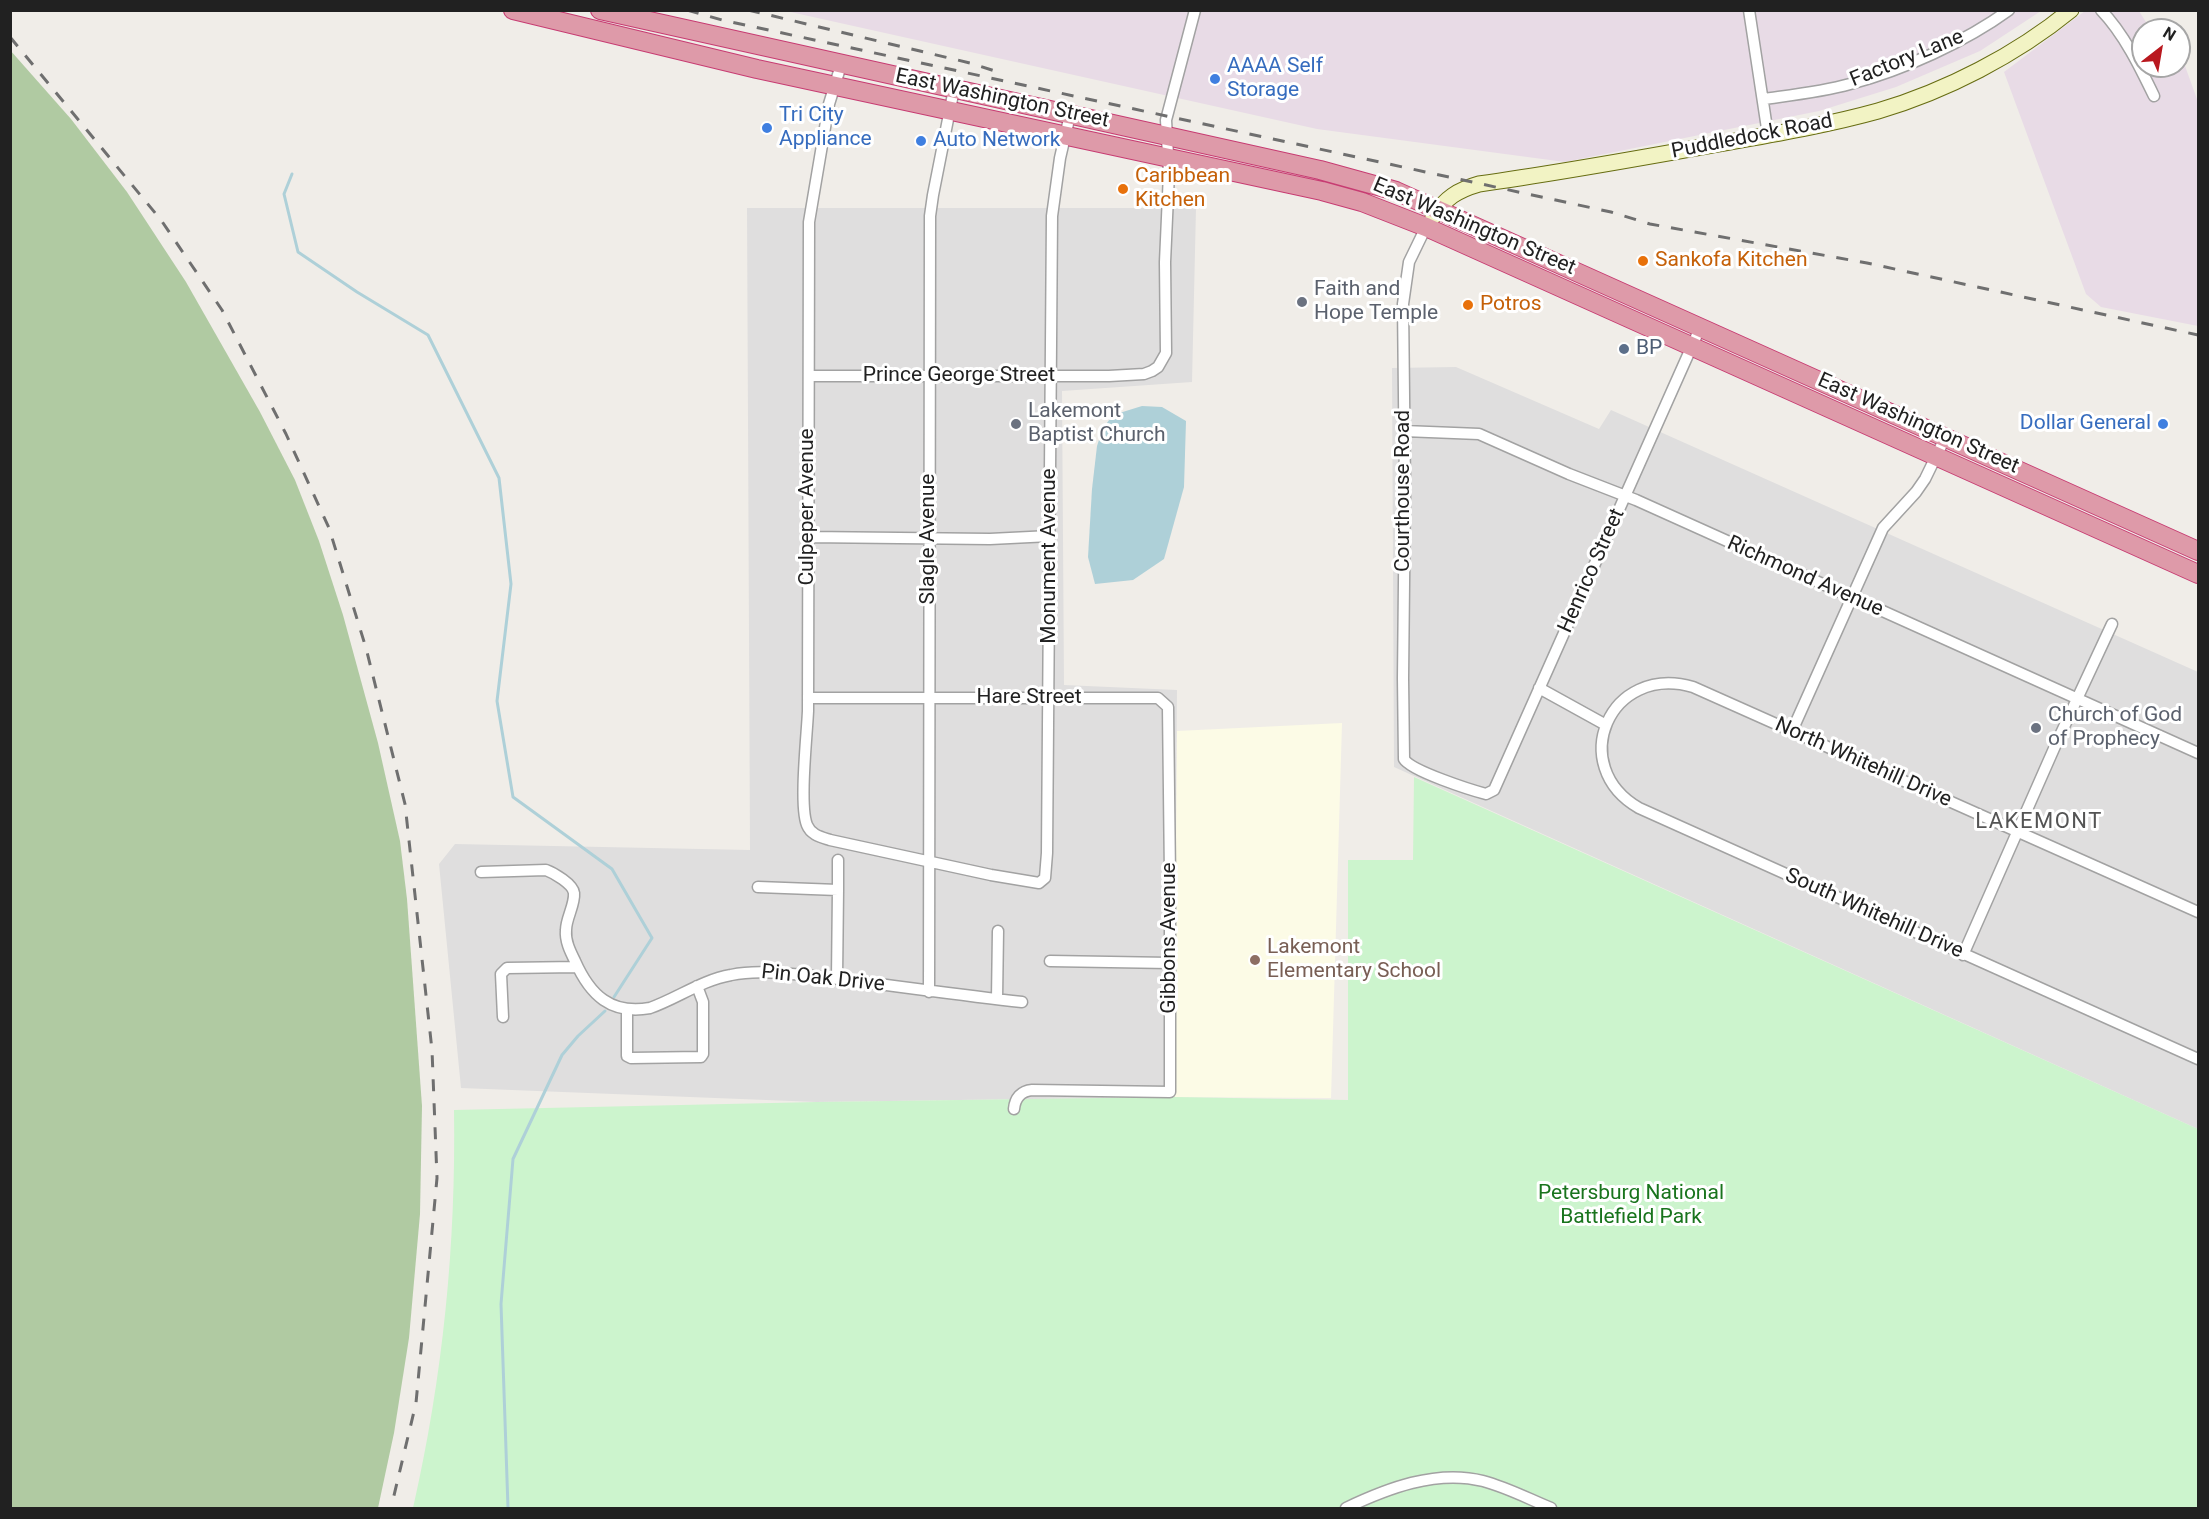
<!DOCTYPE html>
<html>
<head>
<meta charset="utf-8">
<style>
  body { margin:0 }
  #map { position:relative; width:2209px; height:1519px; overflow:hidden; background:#f0ede8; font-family:Roboto,sans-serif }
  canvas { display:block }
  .frame { position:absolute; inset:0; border:12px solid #212121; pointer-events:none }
  .north { position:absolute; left:2131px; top:18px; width:60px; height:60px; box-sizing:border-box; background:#fff; border:2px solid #a6a6a6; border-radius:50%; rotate:31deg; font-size:16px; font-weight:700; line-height:24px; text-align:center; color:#212121 }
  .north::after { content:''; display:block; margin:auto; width:21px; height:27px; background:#b9181f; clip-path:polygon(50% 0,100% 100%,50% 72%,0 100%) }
</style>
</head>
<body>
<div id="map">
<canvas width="2209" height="1519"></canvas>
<div class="frame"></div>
<div class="north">N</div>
</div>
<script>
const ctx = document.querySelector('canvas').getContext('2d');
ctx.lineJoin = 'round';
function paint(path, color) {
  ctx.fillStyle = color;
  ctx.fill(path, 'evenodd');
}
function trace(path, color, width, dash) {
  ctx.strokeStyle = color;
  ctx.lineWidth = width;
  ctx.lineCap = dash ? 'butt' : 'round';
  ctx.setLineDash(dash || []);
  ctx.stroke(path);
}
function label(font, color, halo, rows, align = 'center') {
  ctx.font = font + ' Roboto,sans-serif';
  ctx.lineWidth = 6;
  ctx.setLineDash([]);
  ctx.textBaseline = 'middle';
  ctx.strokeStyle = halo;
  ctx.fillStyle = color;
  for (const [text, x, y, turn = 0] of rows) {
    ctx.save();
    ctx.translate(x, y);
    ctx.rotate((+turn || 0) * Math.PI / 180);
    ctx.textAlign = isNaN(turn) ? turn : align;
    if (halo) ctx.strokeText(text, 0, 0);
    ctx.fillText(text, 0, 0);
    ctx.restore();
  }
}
paint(new Path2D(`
  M 747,208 L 1196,208 L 1192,382 L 1062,391 L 1064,685 L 1177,690 L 1174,1097 L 817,1102 L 461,1088 L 439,864 L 455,844 L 750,850 Z
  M 1456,367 L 1599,429 L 1611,410 L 2198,672 L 2198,1129 L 1394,767 L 1392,368 Z`), '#dfdede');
paint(new Path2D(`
  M 786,11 L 2041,11 L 1980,51 L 1896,87 L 1819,111 L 1565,162 L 1317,129 Z
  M 2085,11 L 2139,11 L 2151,30 L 2143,30 L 2143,66 L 2179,66 L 2180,52 L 2198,102 L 2198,326 L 2101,307 L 2086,294 L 2004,72 Z`), '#e8dbe6');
paint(new Path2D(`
  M 1342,723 L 1331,1098 L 1174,1097 L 1177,731 Z`), '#fcfbe6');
paint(new Path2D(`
  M 10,50 L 71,119 L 127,192 L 186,282 L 260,412 L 295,480 L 319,541 L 343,615 L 378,743 L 400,841 L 407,899 L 422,1106 L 420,1214 L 409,1338 L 394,1433 L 378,1508 L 11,1508 Z`), '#b0caa2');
paint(new Path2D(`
  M 1414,777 L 2198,1129 L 2198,1508 L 413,1508 C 443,1377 456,1245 454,1110 L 817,1102 L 1174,1097 L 1348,1100 L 1348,860 L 1413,860 Z`), '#ccf4cd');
paint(new Path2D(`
  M 1142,406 L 1162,407 L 1186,421 L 1184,487 L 1164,559 L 1133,580 L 1095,584 L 1088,557 L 1092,489 L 1097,446 L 1103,428 L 1113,415 Z`), '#aed0d8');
trace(new Path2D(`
  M 292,174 L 284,194 L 298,252 L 357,292 L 428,335 L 499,478 L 511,584 L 497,701 L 513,797 L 612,869 L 652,938 L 614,997
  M 508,1508 L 501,1304 L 513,1159 L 562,1055 L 578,1036 L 605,1011`), '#aed0d8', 3);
const street = new Path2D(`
  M 1749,10 L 1768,135
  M 2101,10 C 2124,34 2140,67 2154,96
  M 841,65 L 829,104 L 809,222 L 808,711 C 807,735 799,806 807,825 C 811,835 821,837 830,840 L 991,875 L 1039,883 L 1045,878 L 1047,853 L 1052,216 L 1060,158 L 1070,115
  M 1763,99 C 1792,95 1822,92 1850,84 C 1903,70 1965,42 2009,10
  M 1426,227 L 1409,262 L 1403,304 L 1405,488 L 1403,678 L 1404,759 C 1411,771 1471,790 1486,794 L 1494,790 L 1700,328
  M 809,376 L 1109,376 L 1144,374 L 1152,371 L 1158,367 L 1166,353 L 1165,262 L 1169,173 L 1166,120 L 1195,10
  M 1404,431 L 1479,434 L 1569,474 L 1636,500 L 2198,753
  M 808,537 L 990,539 L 1050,536
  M 1539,688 L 1606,725
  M 808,698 L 1158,698 L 1168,707 L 1170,877 L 1170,1092 L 1032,1090 C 1021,1091 1015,1098 1014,1109
  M 1792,731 L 1883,528 L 1916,492 L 1925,479 L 1945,438
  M 838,860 L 838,890
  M 481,872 L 546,870 C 554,873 573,884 574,893 C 575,905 566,918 566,930 C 565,941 570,951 575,961 C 590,995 611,1015 650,1008 C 678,998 702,980 731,975 C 755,970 779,973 804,975 C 877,983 949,994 1022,1002
  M 758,887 L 838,890 L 837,978
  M 2198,912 L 1693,687 C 1609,663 1566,766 1639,808 L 2198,1059
  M 1963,955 L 2056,744 L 2112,624
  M 1050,961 L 1170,963
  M 929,992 L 930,216 L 933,195 L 954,89
  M 997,999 L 998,931
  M 627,1009 L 627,1056 L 631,1058 L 701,1057 L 703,1054 L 703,1002 L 697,986
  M 503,1017 L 501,974 L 507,968 L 577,967
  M 1346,1508 C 1386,1489 1436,1469 1483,1481 C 1506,1487 1529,1499 1551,1508`);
const secondary = new Path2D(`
  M 1433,217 C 1445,198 1458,190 1479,184 C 1558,173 1635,159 1713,145 C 1768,135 1824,126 1878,111 C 1946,91 2016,55 2071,10`);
const highway = new Path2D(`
  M 513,10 L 757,69 L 1322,191 L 1362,202 L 1426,227 L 2198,574
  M 600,10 L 1320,170 L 1396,191 L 2198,551`);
trace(street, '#a2a2a2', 13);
trace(secondary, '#676d12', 17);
trace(highway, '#c73c72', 20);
trace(street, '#fff', 10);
trace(secondary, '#f2f3c4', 15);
trace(highway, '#de9aa9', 18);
trace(new Path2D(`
  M 687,10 L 722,20 L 1611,212 L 1650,224 L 1867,263 L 2198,335
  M 748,10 L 970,63 L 998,72
  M 10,37 L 161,220 L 222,310 L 286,434 L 329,528 L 366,648 L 405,804 L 432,1050 L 437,1178 L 416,1403 L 391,1508`), '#6f6f6f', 3, [12, 12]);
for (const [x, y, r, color] of [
  [1215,79,6,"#3f7fe0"],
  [767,128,6,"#3f7fe0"],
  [921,141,6,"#3f7fe0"],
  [1123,189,6,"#e8710a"],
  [1643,261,6,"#e8710a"],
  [1302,302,6,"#6b7280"],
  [1468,305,6,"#e8710a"],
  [1624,349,6,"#5c6f8a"],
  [1016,424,6,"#6b7280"],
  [2163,424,6,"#3f7fe0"],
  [2036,728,6,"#6b7280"],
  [1255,960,6,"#8d6e63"]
]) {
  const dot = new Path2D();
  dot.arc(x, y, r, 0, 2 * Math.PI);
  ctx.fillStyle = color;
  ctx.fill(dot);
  trace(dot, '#fff', 2);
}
label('21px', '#212121', '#fff', [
  ["Factory Lane",1907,59,-22],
  ["East Washington Street",1002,99,12],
  ["Puddledock Road",1752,137,-11],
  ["East Washington Street",1474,227,23],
  ["Prince George Street",959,376],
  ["East Washington Street",1918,424,24],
  ["Courthouse Road",1404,491,-90],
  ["Culpeper Avenue",808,507,-90],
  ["Slagle Avenue",929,539,-90],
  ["Monument Avenue",1050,556,-90],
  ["Henrico Street",1592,571,-66],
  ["Richmond Avenue",1805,577,24],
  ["Hare Street",1029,698],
  ["North Whitehill Drive",1863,763,24],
  ["South Whitehill Drive",1874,914,24],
  ["Gibbons Avenue",1170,938,-90],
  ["Pin Oak Drive",823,979,6]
]);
label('21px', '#366cbe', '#fff', [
  ["AAAA Self",1227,67],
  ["Storage",1227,91],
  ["Tri City",779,116],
  ["Appliance",779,140],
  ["Auto Network",933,141],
  ["Dollar General",2151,424,"right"]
], 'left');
label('21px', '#c56008', '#fff', [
  ["Caribbean",1135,177],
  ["Kitchen",1135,201],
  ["Sankofa Kitchen",1655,261],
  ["Potros",1480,305]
], 'left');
label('21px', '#5b616d', '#fff', [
  ["Faith and",1314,290],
  ["Hope Temple",1314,314],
  ["Lakemont",1028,412],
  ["Baptist Church",1028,436],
  ["Church of God",2048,716],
  ["of Prophecy",2048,740]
], 'left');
label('21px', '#4e5e75', '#fff', [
  ["BP",1636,349]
], 'left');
label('21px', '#785e54', '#fff', [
  ["Lakemont",1267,948],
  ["Elementary School",1267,972]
], 'left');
label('21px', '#19741d', '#fff', [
  ["Petersburg National",1631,1194],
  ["Battlefield Park",1631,1218]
]);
ctx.letterSpacing = '1.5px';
label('22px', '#545454', '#fff', [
  ["LAKEMONT",2039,822]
]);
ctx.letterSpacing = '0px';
</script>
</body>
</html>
